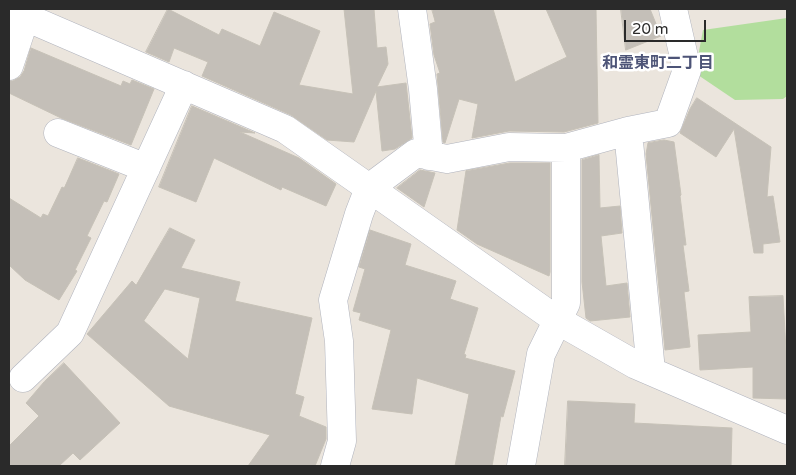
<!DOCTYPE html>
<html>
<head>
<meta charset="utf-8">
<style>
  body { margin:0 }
  #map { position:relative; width:796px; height:475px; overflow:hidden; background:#ebe5dd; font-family:"Varela Round",sans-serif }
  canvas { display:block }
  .frame { position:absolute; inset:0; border:10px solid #2a2a2a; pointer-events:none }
  .scale { position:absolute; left:624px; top:20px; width:82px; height:22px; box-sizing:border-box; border:2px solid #2a2a2a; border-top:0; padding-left:6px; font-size:15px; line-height:18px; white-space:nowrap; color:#2a2a2a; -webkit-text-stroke:4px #fff; paint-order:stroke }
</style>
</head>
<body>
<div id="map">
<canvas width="796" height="475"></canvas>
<div class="frame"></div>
<div class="scale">20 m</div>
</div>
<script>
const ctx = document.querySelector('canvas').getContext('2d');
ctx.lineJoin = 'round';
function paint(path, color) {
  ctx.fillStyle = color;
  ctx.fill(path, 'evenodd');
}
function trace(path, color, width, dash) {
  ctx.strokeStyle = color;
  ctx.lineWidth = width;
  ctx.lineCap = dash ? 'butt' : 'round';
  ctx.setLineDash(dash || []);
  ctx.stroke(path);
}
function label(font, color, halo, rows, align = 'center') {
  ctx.font = font + ' "Varela Round","Noto Sans JP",sans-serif';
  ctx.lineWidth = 5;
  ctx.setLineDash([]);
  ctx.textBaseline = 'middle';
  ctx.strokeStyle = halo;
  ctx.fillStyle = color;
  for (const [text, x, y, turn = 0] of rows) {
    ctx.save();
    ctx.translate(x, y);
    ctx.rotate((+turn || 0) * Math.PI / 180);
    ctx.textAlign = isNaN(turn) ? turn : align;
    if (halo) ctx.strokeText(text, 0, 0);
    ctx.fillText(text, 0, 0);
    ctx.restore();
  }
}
paint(new Path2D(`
  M 787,18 L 787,96 L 783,99 L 735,100 L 695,73 L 703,30 Z`), '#b2de9d');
const building = new Path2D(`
  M 168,9 L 219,35 L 222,29 L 260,46 L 274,12 L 320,31 L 299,85 L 353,94 L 344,9 L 374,9 L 377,48 L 386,47 L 388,64 L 377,87 L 406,83 L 412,138 L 395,149 L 382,151 L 376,91 L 354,142 L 327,140 L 291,115 L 202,76 L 208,62 L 174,48 L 169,62 L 146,52 Z
  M 432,9 L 493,9 L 515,82 L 567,57 L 546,9 L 596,9 L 598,123 L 564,132 L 509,131 L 472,138 L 478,104 L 459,99 L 445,143 L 443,142 L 437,74 L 440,73 L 434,55 L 430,24 L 435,22 Z
  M 621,9 L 650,9 L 661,36 L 626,50 Z
  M 31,48 L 121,86 L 123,81 L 130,84 L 132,80 L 154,89 L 131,145 L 61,118 L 9,93 L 9,81 L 13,81 L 20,77 L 24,71 Z
  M 697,98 L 771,147 L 767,197 L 773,196 L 780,242 L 763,244 L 763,253 L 754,253 L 734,129 L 716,157 L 680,133 L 690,109 Z
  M 192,106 L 255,133 L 240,132 L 299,158 L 336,184 L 326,206 L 282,187 L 281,190 L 214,158 L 196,202 L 159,187 Z
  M 664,140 L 674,142 L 681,195 L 680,196 L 686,245 L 683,245 L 689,291 L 684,292 L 690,347 L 665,350 L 646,154 L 648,143 Z
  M 599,155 L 600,208 L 620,206 L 622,233 L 601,236 L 606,286 L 627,283 L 630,317 L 590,321 L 586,318 L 582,282 L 582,160 Z
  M 78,158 L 119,174 L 107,202 L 104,201 L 87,236 L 91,238 L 75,270 L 77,271 L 59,300 L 25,280 L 9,265 L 9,198 L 41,218 L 43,214 L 48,216 L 62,187 L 64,188 Z
  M 510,163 L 550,163 L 550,272 L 549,276 L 477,244 L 457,230 L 466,171 Z
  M 420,170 L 435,173 L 424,207 L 397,188 Z
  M 170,228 L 195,240 L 181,268 L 240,282 L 235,301 L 312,318 L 295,394 L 304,397 L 299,416 L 326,427 L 326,439 L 315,466 L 248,466 L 270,435 L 169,406 L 87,334 L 132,281 L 136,285 ZM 165,289 L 200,298 L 188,359 L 144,321 Z
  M 370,230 L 411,244 L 405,265 L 456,281 L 450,299 L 478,308 L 464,354 L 466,355 L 465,358 L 515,371 L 503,417 L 501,416 L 492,466 L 455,466 L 469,394 L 417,378 L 412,414 L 372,409 L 391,330 L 359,320 L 361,313 L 353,311 L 365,269 L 359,267 Z
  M 783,296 L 787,369 L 787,399 L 753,398 L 753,367 L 700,370 L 698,335 L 751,332 L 749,297 Z
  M 64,363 L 120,423 L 80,460 L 73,453 L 59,466 L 9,466 L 9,446 L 39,416 L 26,403 L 44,382 Z
  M 568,401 L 635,404 L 634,423 L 732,428 L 731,466 L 565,466 Z`);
paint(building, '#c4bfb8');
trace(building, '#c6c1b7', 1);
const minor = new Path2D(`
  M 412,9 L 423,89 L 429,156
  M 9,10 L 285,129 L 557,320 L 636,365 L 787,430
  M 9,66 L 25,18
  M 628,131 L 651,371
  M 58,133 L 146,168
  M 23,378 L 70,333 L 184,85
  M 335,466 L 342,441 L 339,341 L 333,300 L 359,214 L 369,188 L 416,153 L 447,159 L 509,147 L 566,148 L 628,131 L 668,123 L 687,70 L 673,9
  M 521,466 L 541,354 L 566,303 L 566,148`);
trace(minor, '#b0b3bd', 29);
trace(minor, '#fff', 28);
label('bold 16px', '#4d5477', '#fff', [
  ["和霊東町二丁目",658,64]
]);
</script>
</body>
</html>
